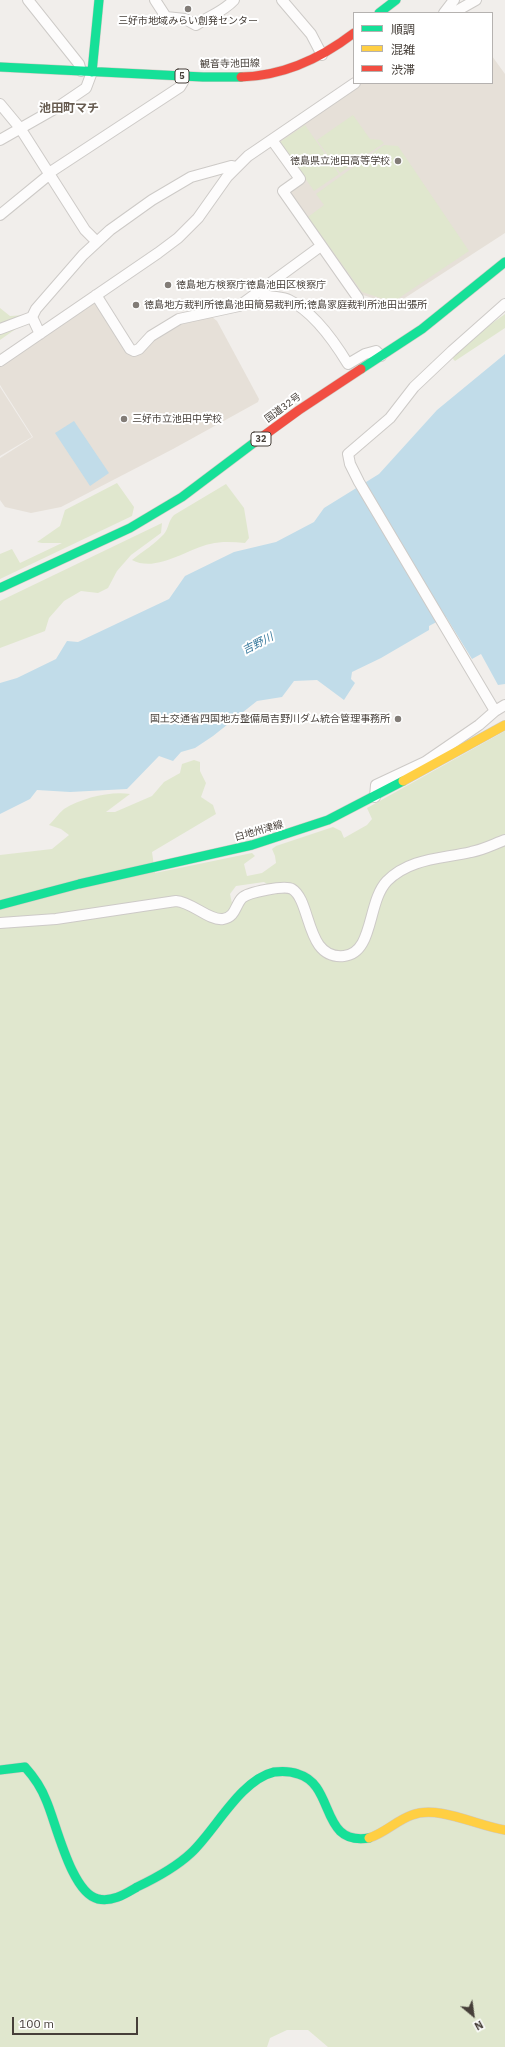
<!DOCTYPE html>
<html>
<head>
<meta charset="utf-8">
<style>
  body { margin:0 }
  #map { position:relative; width:505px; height:2047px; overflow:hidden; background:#f1eeeb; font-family:"IBM Plex Sans","Noto Sans JP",sans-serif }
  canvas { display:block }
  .legend { position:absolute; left:353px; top:12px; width:140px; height:72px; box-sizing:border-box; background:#fff; border:1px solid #b5b2b0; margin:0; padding:5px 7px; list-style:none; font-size:12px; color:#463f39 }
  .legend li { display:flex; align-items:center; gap:8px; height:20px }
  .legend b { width:20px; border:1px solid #b5b2b0 }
  .north { position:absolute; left:453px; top:1995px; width:40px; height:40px; -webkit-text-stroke:3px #fff; paint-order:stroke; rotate:151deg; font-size:11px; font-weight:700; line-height:16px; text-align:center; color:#463f39 }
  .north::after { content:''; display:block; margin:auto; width:14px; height:18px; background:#463f39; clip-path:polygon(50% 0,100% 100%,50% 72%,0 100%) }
  .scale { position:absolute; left:12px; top:2017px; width:126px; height:18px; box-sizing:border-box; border:2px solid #463f39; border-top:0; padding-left:5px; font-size:12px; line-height:14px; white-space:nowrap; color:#463f39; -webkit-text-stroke:3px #fff; paint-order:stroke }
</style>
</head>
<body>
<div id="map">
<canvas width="505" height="2047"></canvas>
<ul class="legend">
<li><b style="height:5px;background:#16e098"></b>順調</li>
<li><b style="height:5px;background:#ffcf43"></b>混雑</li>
<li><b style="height:5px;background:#f24e42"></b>渋滞</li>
</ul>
<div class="north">N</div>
<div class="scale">100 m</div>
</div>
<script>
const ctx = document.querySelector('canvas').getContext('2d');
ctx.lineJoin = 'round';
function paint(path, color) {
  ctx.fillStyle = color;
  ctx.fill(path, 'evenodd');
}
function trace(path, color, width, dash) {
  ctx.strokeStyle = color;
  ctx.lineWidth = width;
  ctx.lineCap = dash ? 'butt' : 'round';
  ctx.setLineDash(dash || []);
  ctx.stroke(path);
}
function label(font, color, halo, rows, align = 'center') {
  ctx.font = font + ' "IBM Plex Sans","Noto Sans JP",sans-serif';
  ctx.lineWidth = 4;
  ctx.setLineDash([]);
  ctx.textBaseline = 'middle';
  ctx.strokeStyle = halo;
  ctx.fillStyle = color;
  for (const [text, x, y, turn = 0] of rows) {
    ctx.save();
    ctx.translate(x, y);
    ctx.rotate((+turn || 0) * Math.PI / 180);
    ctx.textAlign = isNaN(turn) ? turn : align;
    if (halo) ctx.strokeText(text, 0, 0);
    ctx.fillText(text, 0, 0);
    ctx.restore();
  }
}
paint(new Path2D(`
  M 492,56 L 505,74 L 505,233 L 394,305 L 360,294 L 288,193 L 305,181 L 276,142 L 362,83 L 492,83 Z
  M 97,300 L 132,355 L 173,326 L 212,317 L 217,321 L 259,399 L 258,402 L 173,449 L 61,507 L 31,513 L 5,507 L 0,500 L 0,458 L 33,437 L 0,385 L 0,364 Z
  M 0,387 L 32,437 L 0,456 Z`), '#e6e0d8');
paint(new Path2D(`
  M 353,115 L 370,139 L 381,140 L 384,143 L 340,173 L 317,140 Z
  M 305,125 L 339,174 L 314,191 L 280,142 Z
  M 384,145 L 398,146 L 469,251 L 393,302 L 362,292 L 308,217 L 324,205 L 316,194 Z
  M 0,308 L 10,316 L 27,315 L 20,326 L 0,340 Z
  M 505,314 L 505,328 L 455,361 L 453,359 L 454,354 L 480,332 Z
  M 117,483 L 134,507 L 132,516 L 0,579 L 0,554 L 12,549 L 20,563 L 62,543 L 42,543 L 37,542 L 60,526 L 65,510 Z
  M 226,484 L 244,508 L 249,538 L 245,543 C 233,542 222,541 210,544 C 187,549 156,573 132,560 C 143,551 155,544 164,534 C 169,528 168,521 174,515 Z
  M 162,523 L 161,533 L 131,555 L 117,571 L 108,588 L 98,593 L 81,591 L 64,601 L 49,618 L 45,631 L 0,648 L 0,601 Z
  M 505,731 L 505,2047 L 328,2047 L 308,2030 L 287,2030 L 270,2038 L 267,2047 L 0,2047 L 0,855 L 52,849 L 69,835 L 61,829 L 49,825 C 54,820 59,813 64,809 C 82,798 110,791 130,794 L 106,812 L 115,812 L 152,796 L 164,782 L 180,773 L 182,764 L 194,760 L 200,762 L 200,771 L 206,783 L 201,797 L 213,805 L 216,814 L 152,852 L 155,873 L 252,853 L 255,856 L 244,864 L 247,876 L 262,873 L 276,863 L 275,856 L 272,849 L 276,846 L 333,827 L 341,831 L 344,838 L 367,825 L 372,819 L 367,808 ZM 264,882 L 270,886 L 298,891 C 284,891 256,892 245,901 C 237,907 239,916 228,922 L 223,915 L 233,908 L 230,894 L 236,886 Z`), '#e0e7ce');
paint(new Path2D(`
  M 505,354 L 505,684 L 498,685 L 481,654 L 472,659 L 446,617 L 429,626 L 429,630 L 381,658 L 352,672 L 351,679 L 355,683 L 344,700 L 317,680 L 294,681 L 282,697 L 257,701 L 213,736 L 195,748 L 181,752 L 173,761 L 159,756 L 127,789 L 70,792 L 37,790 L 30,799 L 0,814 L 0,683 L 17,678 L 56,659 L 67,641 L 78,642 L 169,599 L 185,576 L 234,552 L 276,542 L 314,522 L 324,508 L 379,474 L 437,410 Z
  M 74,421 L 109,473 L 90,486 L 55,433 Z`), '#c1dce9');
const street = new Path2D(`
  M 28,0 L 79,64 L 81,71
  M 155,0 L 166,17 L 185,19 L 196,25 C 209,16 223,12 234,0
  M 282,0 L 311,34 L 322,55
  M 444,13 L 454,0
  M 453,13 L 476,0
  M 0,104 L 20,128 L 85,230 L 96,241
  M 0,140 L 58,107 L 86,88 L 92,72
  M 272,140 L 300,179 L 283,191 L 358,298
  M 49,173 L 180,87 L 183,82 L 183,76
  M 0,215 L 50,174
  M 260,292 C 266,298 281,296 289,300 C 314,312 334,341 348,364 L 365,354 L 376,351 L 381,356
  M 96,295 L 130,349 L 134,351 L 139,349 L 151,336 L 179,319 L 239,306 L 321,246
  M 0,329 L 32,317
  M 40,334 L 32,317 L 36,309 L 83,255 L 110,230 L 152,200 L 191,177 L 231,166 L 236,167
  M 0,361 L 158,253 L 178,238 L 198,218 L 227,177 L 248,156 L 355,83
  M 495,711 L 505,705
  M 375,797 L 376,785 L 425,762 L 479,725 L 495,711 L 359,482 L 350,464 L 348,454 L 390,418 L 414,387 L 452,351 L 505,304
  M 0,923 L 56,919 L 176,901 C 192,902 209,921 223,919 C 236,917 235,905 242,898 C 248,892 285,885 292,889 C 312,901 305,960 344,956 C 374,953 367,902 387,881 C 410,858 441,859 471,852 C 483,850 494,844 505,840`);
const fast = new Path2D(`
  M 379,13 L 396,0
  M 0,67 L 203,77 L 241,77
  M 92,72 L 99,0
  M 361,369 L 422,329 L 505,262
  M 0,588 L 130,528 L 182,497 L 255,442
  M 0,905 L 79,884 L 252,845 L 328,820 L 403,781
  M 0,1770 L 25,1767 C 34,1777 41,1787 46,1800 C 56,1822 71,1893 98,1899 C 113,1902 125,1894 137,1887 C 156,1878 175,1868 191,1853 C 215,1831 240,1780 274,1772 C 282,1771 290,1771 298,1774 C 336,1785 319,1846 369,1838`);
const slow = new Path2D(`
  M 403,781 L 505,725
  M 369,1838 C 385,1833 397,1820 412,1815 C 439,1805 477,1826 505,1830`);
const jam = new Path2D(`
  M 241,77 C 284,76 320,59 354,33
  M 255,442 L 299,410 L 361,369`);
trace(street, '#cdcac7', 12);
trace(fast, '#cfcac3', 10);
trace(slow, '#cfcac3', 10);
trace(jam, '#cfcac3', 10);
trace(street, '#fdfcfc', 10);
trace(fast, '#16e098', 9);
trace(slow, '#ffcf43', 9);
trace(jam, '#f24e42', 9);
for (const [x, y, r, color] of [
  [188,9,4,"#827c77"],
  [398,161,4,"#827c77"],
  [168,285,4,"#827c77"],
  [136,305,4,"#827c77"],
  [124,419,4,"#827c77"],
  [398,719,4,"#827c77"]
]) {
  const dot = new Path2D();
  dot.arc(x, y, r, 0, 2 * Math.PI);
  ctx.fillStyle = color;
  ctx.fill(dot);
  trace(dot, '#fff', 1.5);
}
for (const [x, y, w] of [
  [182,76,14],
  [261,439,20]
]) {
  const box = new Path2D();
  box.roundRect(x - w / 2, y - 7, w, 14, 3);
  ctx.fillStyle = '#fff';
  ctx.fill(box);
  trace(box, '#463f39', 1);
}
label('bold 9px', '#463f39', null, [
  ["5",182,76],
  ["32",261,439]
]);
label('10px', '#463f39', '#fff', [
  ["三好市地域みらい創発センター",188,21,"center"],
  ["徳島県立池田高等学校",390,161,"right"],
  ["徳島地方検察庁徳島池田区検察庁",176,285],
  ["徳島地方裁判所徳島池田簡易裁判所;徳島家庭裁判所池田出張所",144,305],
  ["三好市立池田中学校",132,419],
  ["国土交通省四国地方整備局吉野川ダム統合管理事務所",390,719,"right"]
], 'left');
label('10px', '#463f39', '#fff', [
  ["観音寺池田線",230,64,-1],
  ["国道32号",283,408,-36],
  ["白地州津線",259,831,-16]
]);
label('italic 11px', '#3b7c9f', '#fff', [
  ["吉野川",258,644,-27]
]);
label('bold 12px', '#675c51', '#fff', [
  ["池田町マチ",69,109]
]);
</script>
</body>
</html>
